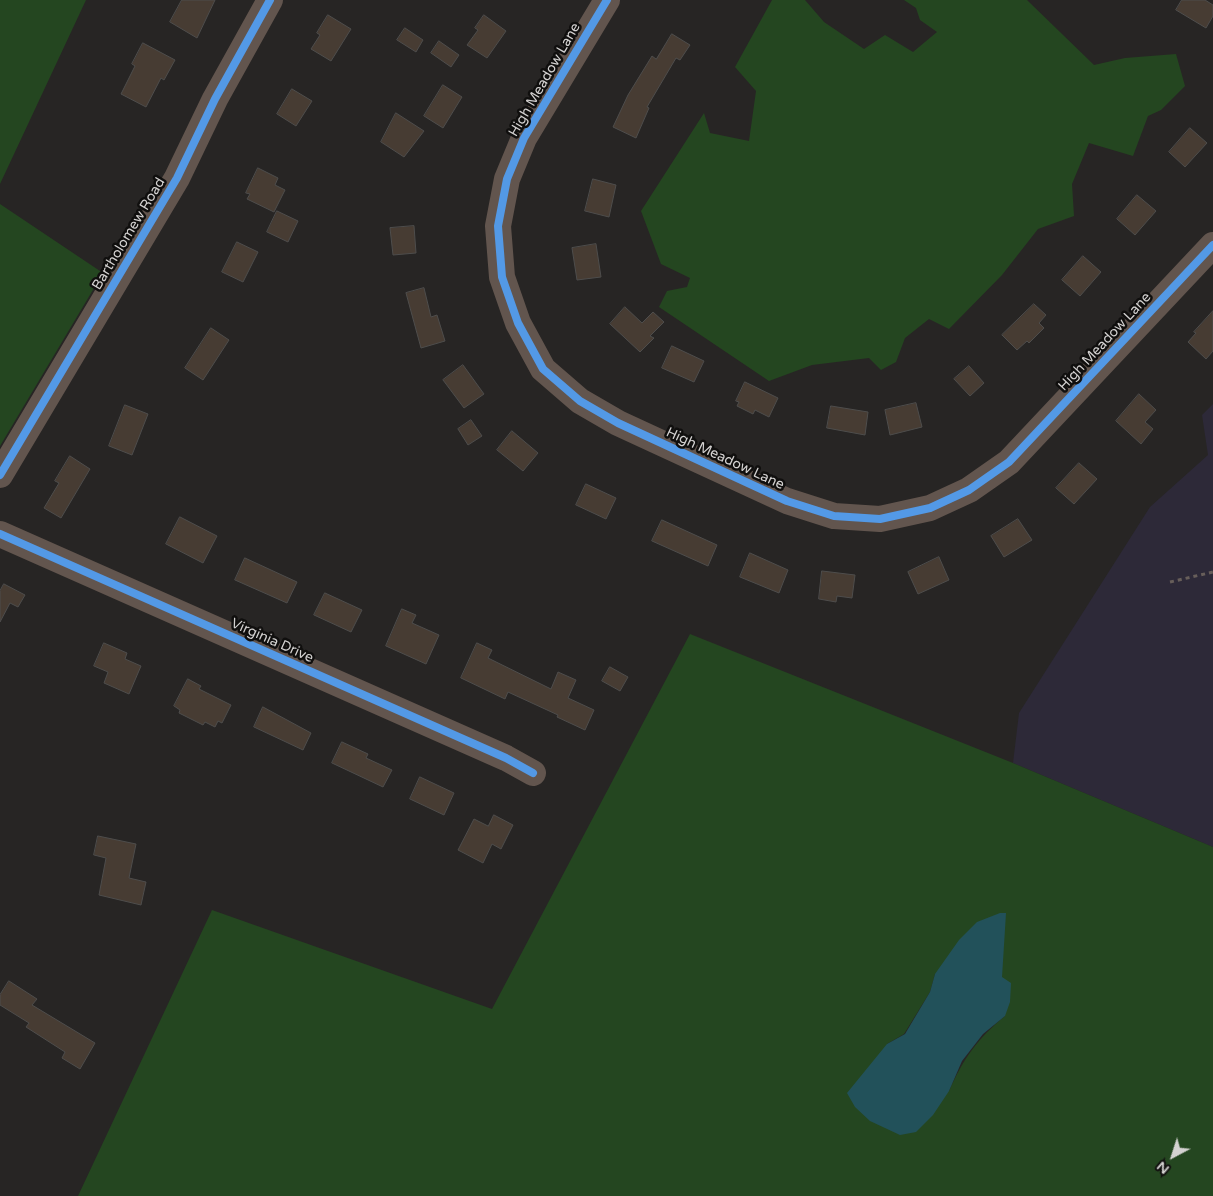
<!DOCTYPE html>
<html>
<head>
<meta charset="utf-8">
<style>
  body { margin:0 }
  #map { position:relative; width:1213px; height:1196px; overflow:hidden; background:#272524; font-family:"Varela Round",sans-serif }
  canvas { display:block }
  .north { position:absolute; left:1148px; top:1131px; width:50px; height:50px; -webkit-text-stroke:4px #100f0e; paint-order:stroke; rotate:220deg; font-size:14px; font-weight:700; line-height:20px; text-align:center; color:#d4d2d1 }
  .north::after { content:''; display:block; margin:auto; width:18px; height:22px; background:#d4d2d1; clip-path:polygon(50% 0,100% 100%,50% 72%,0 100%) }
</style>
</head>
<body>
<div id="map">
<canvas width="1213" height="1196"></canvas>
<div class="north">N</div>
</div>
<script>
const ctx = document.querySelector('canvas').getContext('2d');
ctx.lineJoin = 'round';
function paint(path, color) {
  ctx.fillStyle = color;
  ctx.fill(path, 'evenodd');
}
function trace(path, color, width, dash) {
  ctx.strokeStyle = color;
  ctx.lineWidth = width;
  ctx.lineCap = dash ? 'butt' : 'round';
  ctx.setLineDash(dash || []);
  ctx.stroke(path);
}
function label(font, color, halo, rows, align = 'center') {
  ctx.font = font + ' "Varela Round",sans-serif';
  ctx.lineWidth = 5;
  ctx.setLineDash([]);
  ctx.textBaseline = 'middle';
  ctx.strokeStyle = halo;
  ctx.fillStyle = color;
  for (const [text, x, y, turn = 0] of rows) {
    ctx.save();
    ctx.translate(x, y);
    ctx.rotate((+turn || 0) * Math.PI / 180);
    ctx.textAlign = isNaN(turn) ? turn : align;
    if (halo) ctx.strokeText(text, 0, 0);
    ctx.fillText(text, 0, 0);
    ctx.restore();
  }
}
paint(new Path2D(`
  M 1213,404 L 1213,847 L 1013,763 L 1019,713 L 1150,507 L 1208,455 L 1202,415 Z`), '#2d2938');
paint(new Path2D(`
  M 0,0 L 86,0 L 0,184 Z
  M 772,0 L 805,0 L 824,22 L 864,49 L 885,35 L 913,52 L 937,32 L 920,20 L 916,8 L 904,0 L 1027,0 L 1094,65 L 1125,58 L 1176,54 L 1185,86 L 1161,110 L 1148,116 L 1133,156 L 1089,143 L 1072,184 L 1074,216 L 1038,229 L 1002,275 L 949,329 L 929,319 L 905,338 L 896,362 L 881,370 L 869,358 L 812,365 L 769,381 L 659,307 L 667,291 L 687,287 L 690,278 L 661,264 L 641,211 L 704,113 L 710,133 L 749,141 L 756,91 L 735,67 Z
  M 0,204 L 103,273 L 0,446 Z
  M 690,634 L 1013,763 L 1213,847 L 1213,1196 L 78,1196 L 212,910 L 492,1009 ZM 935,974 L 1005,1016 C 977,1039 964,1058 949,1091 L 887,1044 L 904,1034 L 930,992 Z`), '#244620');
paint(new Path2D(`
  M 1000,913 L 1006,913 L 1002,977 L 1011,983 L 1010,1002 L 1005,1016 L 983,1034 L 962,1061 L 949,1091 L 933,1115 L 916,1132 L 900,1135 L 870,1121 L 855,1107 L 847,1093 L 887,1044 L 905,1034 L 930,992 L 935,974 L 959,940 L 977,922 Z`), '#22515a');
const building = new Path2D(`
  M 182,0 L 215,0 L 197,38 L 170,22 Z
  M 1182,0 L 1205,0 L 1213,5 L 1213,16 L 1206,28 L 1176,10 Z
  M 328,15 L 351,29 L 331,61 L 311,49 L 320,35 L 317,33 Z
  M 484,15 L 506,31 L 487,58 L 467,45 L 478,30 L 475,28 Z
  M 405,28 L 423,40 L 416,52 L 397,40 Z
  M 672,34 L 690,45 L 680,60 L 676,58 L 647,107 L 649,108 L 636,138 L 613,127 L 628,95 L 652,56 L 656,59 Z
  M 439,41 L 459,55 L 451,67 L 431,53 Z
  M 143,43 L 175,60 L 164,80 L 161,78 L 146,107 L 121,94 L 135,66 L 132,64 Z
  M 443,85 L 462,97 L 443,128 L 424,116 Z
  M 292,89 L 312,101 L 296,126 L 277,114 Z
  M 396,113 L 424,131 L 404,157 L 381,142 Z
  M 1190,128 L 1207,143 L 1185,167 L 1169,152 Z
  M 258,168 L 278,178 L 275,185 L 285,190 L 274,212 L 247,199 L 250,194 L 246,193 Z
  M 593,179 L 616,185 L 609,217 L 585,211 Z
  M 1137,195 L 1156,211 L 1135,235 L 1117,219 Z
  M 277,211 L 298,221 L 288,242 L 267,232 Z
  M 414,226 L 416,253 L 393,255 L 390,228 Z
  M 237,242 L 258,252 L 243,282 L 222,272 Z
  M 596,244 L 601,277 L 577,280 L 572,248 Z
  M 1083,256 L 1101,272 L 1080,296 L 1062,280 Z
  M 424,288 L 431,317 L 437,315 L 445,341 L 421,348 L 406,293 Z
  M 1034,304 L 1046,315 L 1039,323 L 1044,328 L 1029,343 L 1027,341 L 1017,350 L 1002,335 Z
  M 625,307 L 642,323 L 653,312 L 664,322 L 650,336 L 654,338 L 640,352 L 610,324 Z
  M 1213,311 L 1213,351 L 1206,359 L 1188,342 L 1196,333 L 1194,332 Z
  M 211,328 L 229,340 L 203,380 L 185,368 Z
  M 672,346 L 704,361 L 694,382 L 662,368 Z
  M 463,365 L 484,394 L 464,408 L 443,380 Z
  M 969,366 L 984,383 L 970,396 L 954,379 Z
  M 745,382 L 778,398 L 769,417 L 755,410 L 753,414 L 737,406 L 739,402 L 736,401 Z
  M 1139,394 L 1156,410 L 1145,422 L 1153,429 L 1141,444 L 1116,421 Z
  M 916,403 L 922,427 L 890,435 L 885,410 Z
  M 125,405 L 148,414 L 132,455 L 109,446 Z
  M 831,406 L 868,412 L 865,435 L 827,428 Z
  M 471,420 L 482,436 L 468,445 L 458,429 Z
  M 512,431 L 538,453 L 523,471 L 497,450 Z
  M 70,456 L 90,469 L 61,518 L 44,508 L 59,483 L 55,481 Z
  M 1079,463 L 1097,479 L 1074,504 L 1056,488 Z
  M 586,484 L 616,498 L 606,519 L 576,505 Z
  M 180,517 L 217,536 L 203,563 L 166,544 Z
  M 1018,519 L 1032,540 L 1004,557 L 991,536 Z
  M 662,520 L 717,545 L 708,566 L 652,541 Z
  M 750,553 L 788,570 L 779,593 L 740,577 Z
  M 939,557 L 949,580 L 918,594 L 908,572 Z
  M 245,558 L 297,582 L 287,603 L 235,580 Z
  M 822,571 L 855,575 L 852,598 L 837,596 L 836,602 L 819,599 Z
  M 4,584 L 25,595 L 18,607 L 10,603 L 0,622 L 0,591 Z
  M 325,593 L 362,610 L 351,632 L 314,615 Z
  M 402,609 L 416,615 L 412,623 L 439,635 L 426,664 L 386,646 Z
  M 104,643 L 127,653 L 125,659 L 141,666 L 129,694 L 104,683 L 108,672 L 94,666 Z
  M 477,643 L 492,650 L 488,658 L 551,689 L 558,672 L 576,680 L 568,698 L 594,710 L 585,730 L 557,717 L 558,715 L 508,692 L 505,699 L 461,678 Z
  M 610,667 L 628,677 L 620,691 L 602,681 Z
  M 188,679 L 201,686 L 199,689 L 231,705 L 222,723 L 218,721 L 215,727 L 205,722 L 203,725 L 179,713 L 180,710 L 174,706 Z
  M 263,707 L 311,733 L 303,750 L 254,727 Z
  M 342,742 L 368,754 L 366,758 L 392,770 L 383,787 L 332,763 Z
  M 420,777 L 454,793 L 444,815 L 410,799 Z
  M 494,815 L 513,825 L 501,849 L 492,844 L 483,863 L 458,850 L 474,819 L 488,826 Z
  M 98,836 L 136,844 L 129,878 L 146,882 L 141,905 L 99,895 L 106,858 L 94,855 Z
  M 9,981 L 37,999 L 32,1005 L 95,1043 L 80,1069 L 62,1058 L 65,1052 L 26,1027 L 29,1023 L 0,1005 L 0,995 Z`);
paint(building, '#473c33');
trace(building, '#4e4d4c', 1);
trace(new Path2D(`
  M 1170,582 L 1213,572`), '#675e5a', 3, [4, 4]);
trace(new Path2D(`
  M 607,0 L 524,138 L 507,179 L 498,226 L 502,277 L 518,323 L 543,369 L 580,401 L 618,423 L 787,501 L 834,516 L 880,519 L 930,508 L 969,490 L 1009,462 L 1213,245
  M 0,475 L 177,178 L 215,99 L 270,0
  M 0,534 L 506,758 L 533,773`), '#62554e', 26);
trace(new Path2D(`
  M 607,0 L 524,138 L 507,179 L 498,226 L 502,277 L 518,323 L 543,369 L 580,401 L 618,423 L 787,501 L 834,516 L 880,519 L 930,508 L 969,490 L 1009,462 L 1213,245
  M 0,475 L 177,178 L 215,99 L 270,0
  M 0,534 L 506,758 L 533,773`), '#5399e6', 8);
label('14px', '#d4d2d1', '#100f0e', [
  ["High Meadow Lane",545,80,-60],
  ["Bartholomew Road",129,234,-59],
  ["High Meadow Lane",1105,342,-47],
  ["High Meadow Lane",725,459,25],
  ["Virginia Drive",272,641,24]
]);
</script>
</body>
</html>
